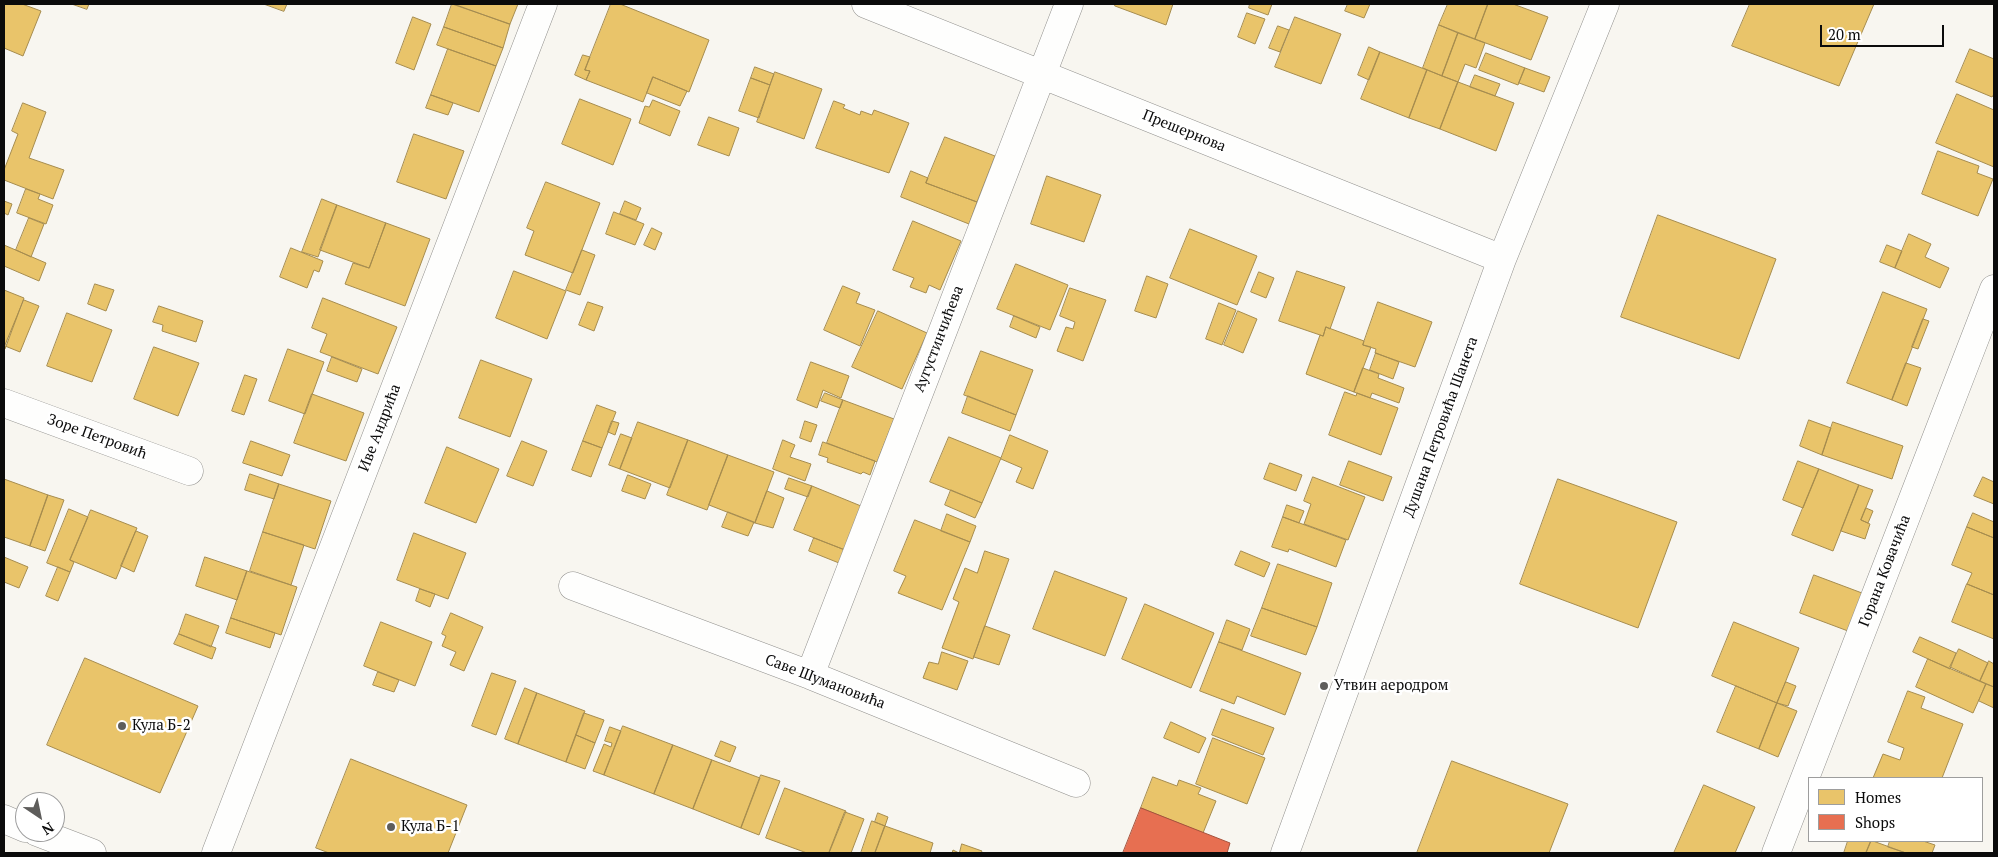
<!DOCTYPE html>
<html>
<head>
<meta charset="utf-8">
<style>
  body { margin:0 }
  #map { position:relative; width:1998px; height:857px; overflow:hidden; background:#f8f6f0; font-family:"PT Serif",serif }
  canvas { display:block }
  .frame { position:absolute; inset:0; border:5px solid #0b0b0b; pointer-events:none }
  .legend { position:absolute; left:1808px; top:777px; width:175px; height:65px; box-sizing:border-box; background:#fff; border:1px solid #9d9d9d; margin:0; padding:6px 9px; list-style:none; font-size:15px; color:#0b0b0b }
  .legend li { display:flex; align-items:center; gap:10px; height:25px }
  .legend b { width:25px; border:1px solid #9d9d9d }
  .north { position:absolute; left:15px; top:792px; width:50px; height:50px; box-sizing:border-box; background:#fff; border:1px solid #9d9d9d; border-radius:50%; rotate:146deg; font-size:14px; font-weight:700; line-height:20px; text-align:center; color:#0b0b0b }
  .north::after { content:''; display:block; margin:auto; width:18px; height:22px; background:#5e5d5b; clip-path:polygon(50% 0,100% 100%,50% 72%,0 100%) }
  .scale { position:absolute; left:1820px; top:25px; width:124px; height:22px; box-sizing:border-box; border:2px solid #0b0b0b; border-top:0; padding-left:6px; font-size:15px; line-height:18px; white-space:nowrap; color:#0b0b0b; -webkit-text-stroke:4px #fff; paint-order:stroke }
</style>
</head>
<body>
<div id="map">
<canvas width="1998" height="857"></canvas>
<div class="frame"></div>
<ul class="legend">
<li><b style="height:14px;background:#e9c46a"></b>Homes</li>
<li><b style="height:14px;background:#e76f51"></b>Shops</li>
</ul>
<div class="north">N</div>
<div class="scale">20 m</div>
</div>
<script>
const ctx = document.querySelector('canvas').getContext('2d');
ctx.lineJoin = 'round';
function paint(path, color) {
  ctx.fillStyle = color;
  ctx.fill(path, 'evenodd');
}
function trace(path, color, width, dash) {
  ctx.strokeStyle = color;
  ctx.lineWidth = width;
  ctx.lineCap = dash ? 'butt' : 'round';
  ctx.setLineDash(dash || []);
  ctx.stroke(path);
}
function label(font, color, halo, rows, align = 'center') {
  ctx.font = font + ' "PT Serif",serif';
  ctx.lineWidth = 5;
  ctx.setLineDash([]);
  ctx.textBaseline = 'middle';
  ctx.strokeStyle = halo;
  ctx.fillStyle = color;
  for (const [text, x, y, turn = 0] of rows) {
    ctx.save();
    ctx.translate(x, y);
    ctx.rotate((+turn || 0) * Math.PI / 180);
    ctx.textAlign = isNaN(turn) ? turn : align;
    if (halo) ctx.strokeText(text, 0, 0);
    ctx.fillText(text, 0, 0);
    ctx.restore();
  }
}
const homes = new Path2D(`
  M 4,4 L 22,4 L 41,11 L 23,56 L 4,48 Z
  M 72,4 L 89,4 L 87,9 Z
  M 264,4 L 287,4 L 284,11 Z
  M 452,4 L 510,24 L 503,48 L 444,27 Z
  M 454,4 L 518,4 L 510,24 Z
  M 611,4 L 620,4 L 709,40 L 689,92 L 653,77 L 643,102 L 586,80 L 590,71 L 585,70 Z
  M 1115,4 L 1173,4 L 1166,25 L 1115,6 Z
  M 1250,4 L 1272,4 L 1268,15 L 1249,8 Z
  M 1348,4 L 1370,4 L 1364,18 L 1345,11 Z
  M 1448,4 L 1488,4 L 1475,39 L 1439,25 Z
  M 1488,4 L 1513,4 L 1548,17 L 1531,60 L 1475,39 Z
  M 1750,4 L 1874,4 L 1839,86 L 1732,46 Z
  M 1247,13 L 1265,19 L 1255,44 L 1238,37 Z
  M 413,17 L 431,24 L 414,70 L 396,63 Z
  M 1295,17 L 1341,34 L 1321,84 L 1275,67 Z
  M 1439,25 L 1458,33 L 1442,76 L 1423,68 Z
  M 1278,26 L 1289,30 L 1280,52 L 1269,48 Z
  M 444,27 L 503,48 L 496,66 L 437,45 Z
  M 1458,33 L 1485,43 L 1476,68 L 1465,64 L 1458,82 L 1442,76 Z
  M 1369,47 L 1380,52 L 1369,80 L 1358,75 Z
  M 448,49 L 496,66 L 479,112 L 431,95 Z
  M 1970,49 L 1994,59 L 1994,94 L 1992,97 L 1956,82 Z
  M 1380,52 L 1427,70 L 1409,118 L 1361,99 Z
  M 1486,53 L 1525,68 L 1518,85 L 1479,70 Z
  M 583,55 L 590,57 L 585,70 L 590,71 L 586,80 L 575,75 Z
  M 755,67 L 774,74 L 770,85 L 751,78 Z
  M 1525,68 L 1550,77 L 1544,92 L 1519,83 Z
  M 1427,70 L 1458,82 L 1440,129 L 1409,118 Z
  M 775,72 L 822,89 L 804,139 L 757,122 Z
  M 1475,75 L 1500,84 L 1495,96 L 1470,87 Z
  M 653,77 L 687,91 L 680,106 L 647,93 Z
  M 751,78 L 770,85 L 759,118 L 739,111 Z
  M 1458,82 L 1514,103 L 1496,151 L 1440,129 Z
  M 1957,94 L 1994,110 L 1994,167 L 1936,143 Z
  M 431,95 L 453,103 L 448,115 L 426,108 Z
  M 580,99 L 631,119 L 613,165 L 562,144 Z
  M 653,100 L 680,111 L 670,136 L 639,123 L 645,106 L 649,107 Z
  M 834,101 L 845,105 L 843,108 L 860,115 L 861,111 L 872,115 L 874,110 L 909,123 L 889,173 L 816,148 Z
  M 23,103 L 46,112 L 29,158 L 64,170 L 53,199 L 4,180 L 4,170 L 18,134 L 12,131 Z
  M 709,117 L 739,128 L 729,156 L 698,145 Z
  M 414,134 L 464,151 L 446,199 L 397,182 Z
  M 945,137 L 995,156 L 977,202 L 926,183 Z
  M 1938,151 L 1979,166 L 1977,173 L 1993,179 L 1978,216 L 1922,194 Z
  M 911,171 L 928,178 L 926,183 L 977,202 L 969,224 L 901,197 Z
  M 1047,176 L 1101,195 L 1084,242 L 1031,224 Z
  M 546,182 L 600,203 L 573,273 L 525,255 L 534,231 L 527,228 Z
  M 26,189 L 40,194 L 38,199 L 53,205 L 46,224 L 17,213 Z
  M 322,199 L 337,205 L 318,257 L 302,252 Z
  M 4,201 L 12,204 L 8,215 L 4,213 Z
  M 625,201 L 641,208 L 636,220 L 620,214 Z
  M 337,205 L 386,223 L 369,268 L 320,250 Z
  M 614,212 L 644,224 L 635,245 L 606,234 Z
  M 1658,215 L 1776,259 L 1739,359 L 1621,317 Z
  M 29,218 L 44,224 L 31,257 L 16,250 Z
  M 913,221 L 961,241 L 940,290 L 929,285 L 926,293 L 910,287 L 914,278 L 893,270 Z
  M 386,223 L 430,239 L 405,306 L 345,284 L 353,263 L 369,268 Z
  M 652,228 L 662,233 L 655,250 L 644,245 Z
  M 1190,229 L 1257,256 L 1237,305 L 1170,278 Z
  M 1909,234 L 1931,244 L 1925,257 L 1949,268 L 1940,288 L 1895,268 Z
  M 4,245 L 46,263 L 39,281 L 4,266 Z
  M 1887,245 L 1902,251 L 1895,268 L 1880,262 Z
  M 291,248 L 323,261 L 319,272 L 314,270 L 307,288 L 280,277 Z
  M 582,250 L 595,255 L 580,295 L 566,290 Z
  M 1016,264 L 1068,285 L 1050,330 L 997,309 Z
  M 514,271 L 566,291 L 547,339 L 496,318 Z
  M 1297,271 L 1345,287 L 1330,329 L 1326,327 L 1323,336 L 1279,321 Z
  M 1259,272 L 1274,278 L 1266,298 L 1251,292 Z
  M 1147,276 L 1168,284 L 1156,318 L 1135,311 Z
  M 95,284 L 114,290 L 106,311 L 88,304 Z
  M 843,286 L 860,293 L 856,303 L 875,310 L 860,346 L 824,330 Z
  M 1070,288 L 1106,300 L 1083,361 L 1057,351 L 1066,327 L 1073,329 L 1075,322 L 1060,316 Z
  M 4,290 L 24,298 L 5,349 L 4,349 Z
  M 1883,292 L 1927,309 L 1892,400 L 1847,383 Z
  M 323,298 L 397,327 L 378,374 L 320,352 L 327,334 L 312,328 Z
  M 24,300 L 39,306 L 20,352 L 5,346 Z
  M 588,302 L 603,307 L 594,331 L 579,325 Z
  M 1378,302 L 1432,322 L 1415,367 L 1375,353 L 1376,349 L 1363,345 Z
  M 1219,303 L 1236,310 L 1222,345 L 1206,339 Z
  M 159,306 L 203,321 L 196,342 L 162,331 L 163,325 L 153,322 Z
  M 878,311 L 927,333 L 902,389 L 852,367 Z
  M 1238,311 L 1257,319 L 1243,353 L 1224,345 Z
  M 67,313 L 112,330 L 92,382 L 47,366 Z
  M 1014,316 L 1040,327 L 1036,338 L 1010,327 Z
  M 1923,319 L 1929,321 L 1918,349 L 1912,347 Z
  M 1326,327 L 1364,341 L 1363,345 L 1371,347 L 1354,392 L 1306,374 L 1320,335 L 1323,336 Z
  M 154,347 L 199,363 L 178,416 L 134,399 Z
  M 288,349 L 324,362 L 305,414 L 269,401 Z
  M 981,351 L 1033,370 L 1016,415 L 964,395 Z
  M 1376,353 L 1399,362 L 1393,379 L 1370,370 Z
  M 332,357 L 362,369 L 357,382 L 327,371 Z
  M 481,360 L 532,379 L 510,437 L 459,418 Z
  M 811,362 L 849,376 L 841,398 L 823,390 L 817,408 L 797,400 Z
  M 1906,363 L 1921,368 L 1907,406 L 1892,400 Z
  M 1363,368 L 1379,374 L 1378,378 L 1404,388 L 1399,403 L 1372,393 L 1370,398 L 1354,392 Z
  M 245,375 L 257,379 L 244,415 L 232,411 Z
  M 1345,392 L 1356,396 L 1357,393 L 1398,408 L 1381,455 L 1329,435 Z
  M 825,393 L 843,400 L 840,408 L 821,401 Z
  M 312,394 L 364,413 L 346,461 L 294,443 Z
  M 968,396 L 1016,415 L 1010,431 L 962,413 Z
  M 843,400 L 894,419 L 877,462 L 827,443 Z
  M 597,405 L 616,412 L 602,448 L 583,441 Z
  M 1809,420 L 1831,428 L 1822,455 L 1800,446 Z
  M 612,421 L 619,423 L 615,435 L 608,432 Z
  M 805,421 L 817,425 L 811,442 L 800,438 Z
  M 638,422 L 688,440 L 670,488 L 620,469 Z
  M 1833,422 L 1903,446 L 1892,479 L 1822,455 Z
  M 621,434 L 632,438 L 620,469 L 609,465 Z
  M 1010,435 L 1048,451 L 1033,489 L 1016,482 L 1022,468 L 1001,459 Z
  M 949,437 L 1001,458 L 982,503 L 930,482 Z
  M 688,440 L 728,455 L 707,510 L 667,495 Z
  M 783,440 L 795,445 L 790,457 L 811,464 L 805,481 L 773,469 Z
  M 251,441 L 290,455 L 282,476 L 243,463 Z
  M 522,441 L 547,451 L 533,486 L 507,476 Z
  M 583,441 L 602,448 L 591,477 L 572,470 Z
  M 823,442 L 875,461 L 870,475 L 863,472 L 861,474 L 827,462 L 828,458 L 819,455 Z
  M 447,447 L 499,469 L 476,523 L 425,503 Z
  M 728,455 L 774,472 L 755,523 L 709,505 Z
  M 1349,461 L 1392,477 L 1383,501 L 1340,485 Z
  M 1798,461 L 1819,469 L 1803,508 L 1783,500 Z
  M 1270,463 L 1302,475 L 1296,491 L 1264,479 Z
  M 1819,469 L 1859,485 L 1833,551 L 1792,535 Z
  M 250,474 L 279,484 L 274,499 L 245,490 Z
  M 628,475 L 651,484 L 645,499 L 622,491 Z
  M 1313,477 L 1365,497 L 1348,540 L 1304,524 L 1311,504 L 1304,501 Z
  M 1983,477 L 1994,482 L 1994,504 L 1974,496 Z
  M 789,478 L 812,486 L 808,497 L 785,489 Z
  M 4,479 L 48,495 L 30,546 L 4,537 Z
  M 1558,479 L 1677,522 L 1638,628 L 1520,584 Z
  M 279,484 L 331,501 L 315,549 L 263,532 Z
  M 1859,485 L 1873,490 L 1861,520 L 1870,524 L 1865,539 L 1841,531 Z
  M 812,486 L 861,506 L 845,550 L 794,530 Z
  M 951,490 L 982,503 L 975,518 L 945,505 Z
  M 767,491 L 784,498 L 773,528 L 755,523 Z
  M 48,495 L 64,500 L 45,551 L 30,546 Z
  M 1287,505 L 1304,511 L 1299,523 L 1283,517 Z
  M 1866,508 L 1873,511 L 1868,523 L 1861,520 Z
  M 69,509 L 88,517 L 70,560 L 74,562 L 70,572 L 47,563 Z
  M 91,510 L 137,528 L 116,579 L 70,560 Z
  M 728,512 L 754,522 L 748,536 L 722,527 Z
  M 1973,513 L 1994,522 L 1994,538 L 1967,527 Z
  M 947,514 L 976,526 L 970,542 L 941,531 Z
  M 1283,517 L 1346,540 L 1336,567 L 1289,549 L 1288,552 L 1272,547 Z
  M 915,520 L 970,542 L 942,610 L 898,593 L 906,576 L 894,571 Z
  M 1967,527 L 1994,538 L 1994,595 L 1967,584 L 1972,573 L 1952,565 Z
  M 136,531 L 148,536 L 134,572 L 121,566 Z
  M 263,532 L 304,545 L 291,585 L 250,571 Z
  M 414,533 L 466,553 L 448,599 L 397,580 Z
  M 814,538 L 845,550 L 839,563 L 809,551 Z
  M 985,551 L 1009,559 L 973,659 L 942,648 L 959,602 L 953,599 L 965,568 L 977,573 Z
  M 1241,551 L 1270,563 L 1264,577 L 1235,565 Z
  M 4,557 L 28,567 L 19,588 L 4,582 Z
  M 205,557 L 247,571 L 237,600 L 196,586 Z
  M 1278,564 L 1332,583 L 1317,627 L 1262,608 Z
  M 58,567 L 70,572 L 58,601 L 46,596 Z
  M 247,571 L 297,587 L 281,635 L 231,618 Z
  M 1055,571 L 1127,598 L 1105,656 L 1033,629 Z
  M 1814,575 L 1870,596 L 1856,634 L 1800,613 Z
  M 1967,584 L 1994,595 L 1994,639 L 1952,622 Z
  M 420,589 L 435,594 L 430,607 L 416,601 Z
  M 1145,604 L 1214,633 L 1191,688 L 1122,659 Z
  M 1262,608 L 1317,627 L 1306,655 L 1251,636 Z
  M 451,613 L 483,627 L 464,671 L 450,665 L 456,652 L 442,646 L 446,636 L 442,634 Z
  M 186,614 L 219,626 L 211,647 L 179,634 Z
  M 231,618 L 275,633 L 270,648 L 226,633 Z
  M 1227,620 L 1250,629 L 1242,650 L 1219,642 Z
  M 381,622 L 432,642 L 415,686 L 364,666 Z
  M 1734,622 L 1799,648 L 1777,703 L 1712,676 Z
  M 985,626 L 1010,635 L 999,665 L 974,657 Z
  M 179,634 L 216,648 L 212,659 L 174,644 Z
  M 1920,637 L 1956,653 L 1950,669 L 1913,652 Z
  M 1219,642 L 1301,673 L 1285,715 L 1237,696 L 1234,704 L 1200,691 Z
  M 1959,649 L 1988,663 L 1980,681 L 1950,667 Z
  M 942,652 L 968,661 L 957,690 L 923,678 L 929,662 L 938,664 Z
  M 85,658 L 198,706 L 160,793 L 47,745 Z
  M 1928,659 L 1986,684 L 1973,713 L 1916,687 Z
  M 1989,661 L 1994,664 L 1994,687 L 1980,681 Z
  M 378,672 L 399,680 L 394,692 L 373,685 Z
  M 492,673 L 516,681 L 496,735 L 472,726 Z
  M 1786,682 L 1796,686 L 1788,706 L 1777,703 Z
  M 1986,684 L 1994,687 L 1994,708 L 1979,701 Z
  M 1736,686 L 1777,703 L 1759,749 L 1717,732 Z
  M 525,688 L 537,693 L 518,744 L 505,739 Z
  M 1908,691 L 1925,697 L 1921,708 L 1963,724 L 1942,778 L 1873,778 L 1883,754 L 1900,760 L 1904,748 L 1888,742 Z
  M 537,693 L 585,711 L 566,762 L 518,744 Z
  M 1777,703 L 1797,711 L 1778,757 L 1759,749 Z
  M 1222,709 L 1274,728 L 1263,755 L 1212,735 Z
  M 584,713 L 604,720 L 595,743 L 576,735 Z
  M 1171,722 L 1206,738 L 1199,753 L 1164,738 Z
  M 623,726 L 673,745 L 654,794 L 604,775 Z
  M 610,727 L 621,731 L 604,775 L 593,771 L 604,744 L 611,747 L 612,743 L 605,741 Z
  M 576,735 L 595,743 L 585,769 L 566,762 Z
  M 1213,738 L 1265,758 L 1247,804 L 1196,784 Z
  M 721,741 L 736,747 L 730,762 L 715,756 Z
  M 673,745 L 712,760 L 693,809 L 654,794 Z
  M 351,759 L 467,805 L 448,853 L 329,853 L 316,848 Z
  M 712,760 L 760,778 L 741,828 L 693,809 Z
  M 1452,761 L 1568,804 L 1549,853 L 1417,853 Z
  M 761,775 L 780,781 L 759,835 L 741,828 Z
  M 1153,777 L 1177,786 L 1179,780 L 1201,788 L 1198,794 L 1216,801 L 1203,833 L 1141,808 Z
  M 1704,785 L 1755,807 L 1735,853 L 1674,853 Z
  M 785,788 L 846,811 L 829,853 L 807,853 L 766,838 Z
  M 845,812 L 864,819 L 851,853 L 829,853 Z
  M 878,813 L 888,817 L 885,826 L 875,822 Z
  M 872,821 L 885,826 L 875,853 L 861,853 Z
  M 885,826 L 933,843 L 930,853 L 875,853 Z
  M 1848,841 L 1871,841 L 1866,853 L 1844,853 Z
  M 1871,841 L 1873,841 L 1906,853 L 1866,853 Z
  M 1890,841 L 1923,841 L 1935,845 L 1932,853 L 1906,853 L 1888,847 Z
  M 962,844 L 982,851 L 981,853 L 952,853 L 953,850 L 959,853 Z`);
paint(homes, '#e9c46a');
trace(homes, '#a68c4e', 1);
const shops = new Path2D(`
  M 1141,808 L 1230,843 L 1227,853 L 1123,853 Z`);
paint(shops, '#e76f51');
trace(shops, '#a5513c', 1);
const minor = new Path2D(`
  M 866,4 L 1502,259
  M 4,403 L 189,471
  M 573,586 L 810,675 L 1076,783
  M 810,675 L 1069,4
  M 4,819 L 25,828
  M 37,832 L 92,853
  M 216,853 L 543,4
  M 1285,853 L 1502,259 L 1605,4
  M 1776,853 L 1994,289`);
trace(minor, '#92918e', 29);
trace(minor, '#fefefd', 28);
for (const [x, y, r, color] of [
  [1324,686,5,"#5e5d5b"],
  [122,726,5,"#5e5d5b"],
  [391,827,5,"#5e5d5b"]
]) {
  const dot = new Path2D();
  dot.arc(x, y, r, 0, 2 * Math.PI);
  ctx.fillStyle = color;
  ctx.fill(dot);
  trace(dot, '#fff', 2);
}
label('15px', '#0b0b0b', '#fff', [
  ["Прешернова",1184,131,22],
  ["Аугустинчићева",939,339,-69],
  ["Душана Петровића Шанета",1441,427,-70],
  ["Иве Андрића",380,428,-69],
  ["Зоре Петровић",97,437,20],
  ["Горана Ковачића",1885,571,-69],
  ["Саве Шумановића",825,682,21]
]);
label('15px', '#0b0b0b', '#fff', [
  ["Утвин аеродром",1334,686],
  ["Кула Б-2",132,726],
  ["Кула Б-1",401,827]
], 'left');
</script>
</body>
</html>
